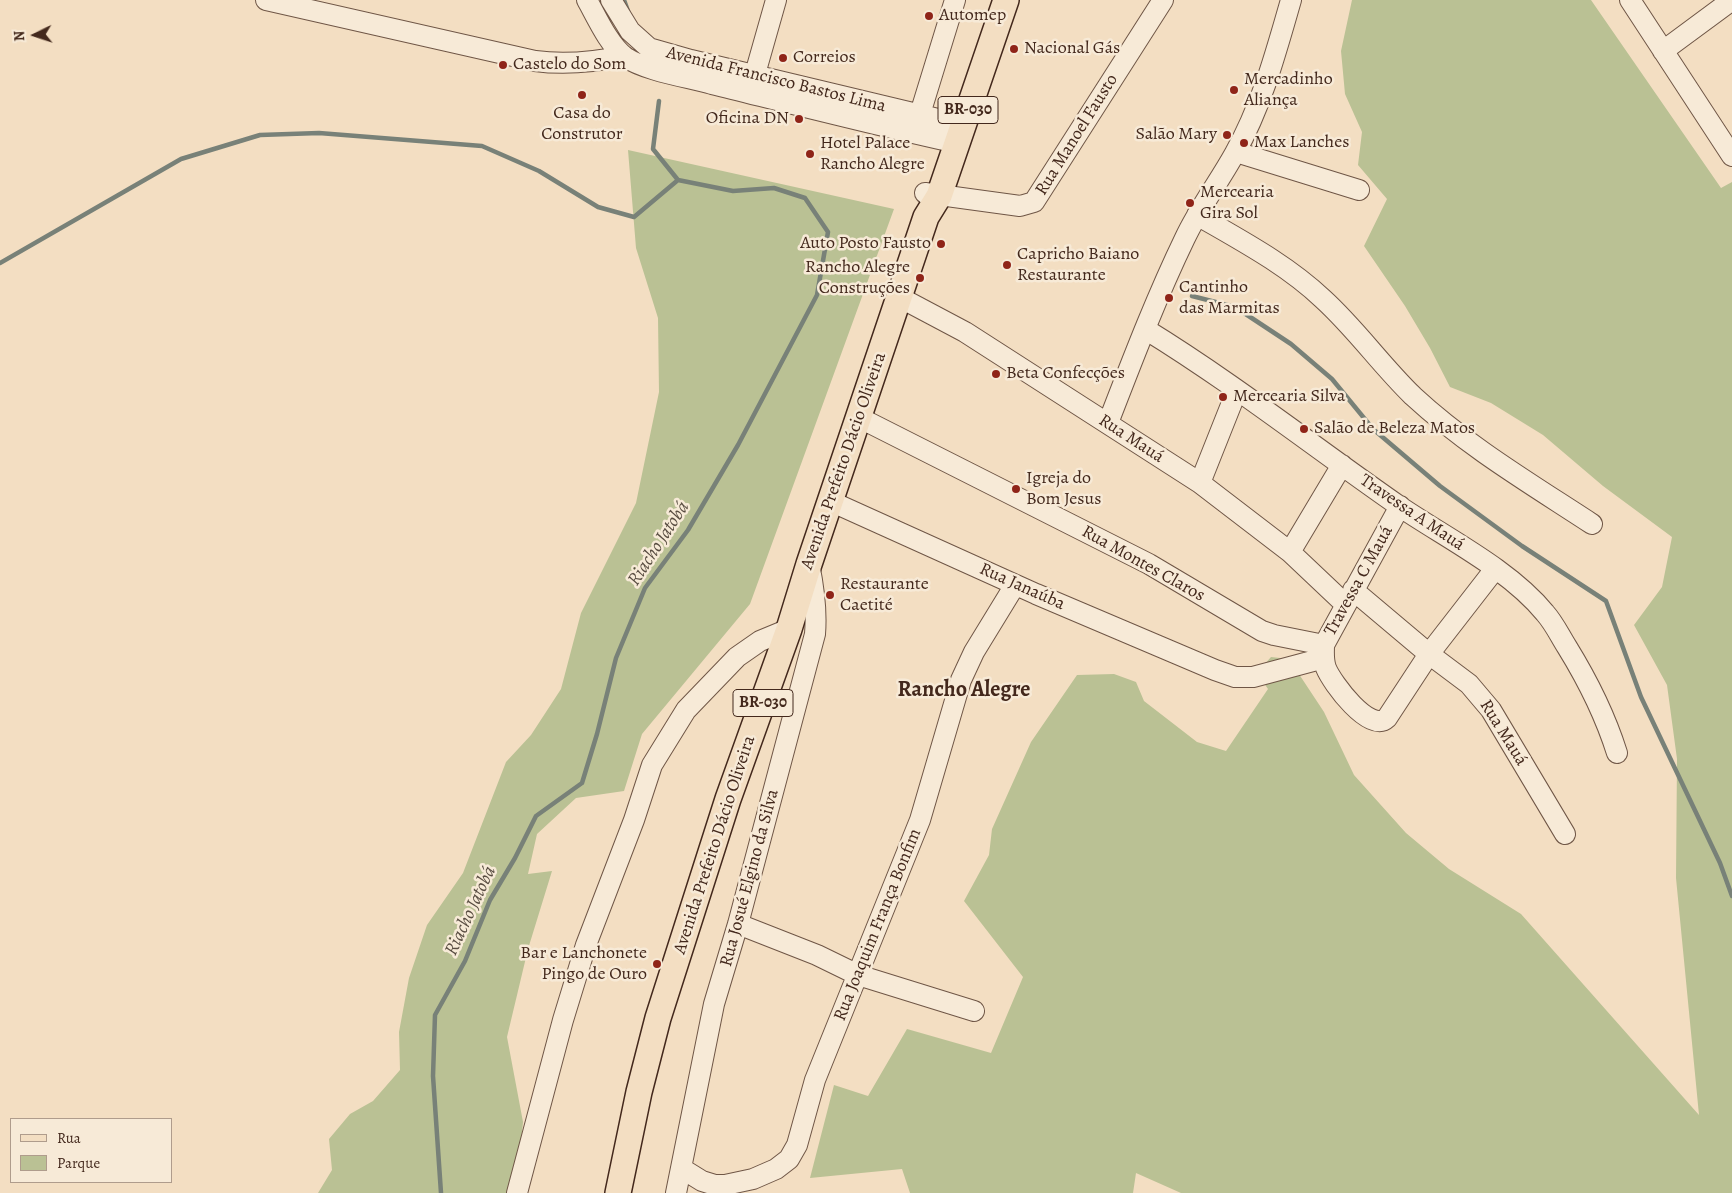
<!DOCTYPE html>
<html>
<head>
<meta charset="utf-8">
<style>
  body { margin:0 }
  #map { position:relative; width:1732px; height:1193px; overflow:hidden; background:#f3dec2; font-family:Alegreya,serif }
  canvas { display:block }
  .legend { position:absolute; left:10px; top:1118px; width:162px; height:65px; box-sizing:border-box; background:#f7ead7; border:1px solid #af9c8c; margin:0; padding:6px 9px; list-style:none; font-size:15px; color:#43281c }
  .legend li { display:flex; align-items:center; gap:10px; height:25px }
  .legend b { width:25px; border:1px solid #af9c8c }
  .north { position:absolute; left:10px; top:10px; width:50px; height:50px; -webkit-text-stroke:4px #f7ead7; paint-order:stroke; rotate:266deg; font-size:14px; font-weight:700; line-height:20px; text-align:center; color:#43281c }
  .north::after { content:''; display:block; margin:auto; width:18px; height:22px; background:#43281c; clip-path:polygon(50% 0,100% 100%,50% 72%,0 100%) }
</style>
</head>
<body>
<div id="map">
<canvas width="1732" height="1193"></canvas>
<ul class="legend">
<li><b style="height:6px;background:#f3dec2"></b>Rua</li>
<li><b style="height:14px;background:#bac194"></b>Parque</li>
</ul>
<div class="north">N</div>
</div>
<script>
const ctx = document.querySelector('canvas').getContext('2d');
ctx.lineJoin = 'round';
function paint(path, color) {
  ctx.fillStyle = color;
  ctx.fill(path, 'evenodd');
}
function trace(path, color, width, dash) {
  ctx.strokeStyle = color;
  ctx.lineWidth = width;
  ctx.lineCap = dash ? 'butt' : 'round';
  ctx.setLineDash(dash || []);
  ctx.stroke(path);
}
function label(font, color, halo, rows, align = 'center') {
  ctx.font = font + ' Alegreya,serif';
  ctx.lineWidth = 5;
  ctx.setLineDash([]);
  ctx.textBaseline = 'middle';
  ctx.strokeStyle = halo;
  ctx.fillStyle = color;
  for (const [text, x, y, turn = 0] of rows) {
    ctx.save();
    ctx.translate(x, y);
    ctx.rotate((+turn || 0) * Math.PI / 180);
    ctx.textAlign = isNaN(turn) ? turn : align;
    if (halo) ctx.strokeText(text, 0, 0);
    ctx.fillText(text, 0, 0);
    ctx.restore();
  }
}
paint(new Path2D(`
  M 1352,0 L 1591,0 L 1721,188 L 1732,182 L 1732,1193 L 1181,1193 L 1136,1173 L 1133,1193 L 910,1193 L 902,1169 L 810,1178 L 834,1085 L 868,1096 L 907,1029 L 991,1053 L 1023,977 L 964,901 L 989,855 L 992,829 L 1031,742 L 1077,675 L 1114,674 L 1136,682 L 1144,701 L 1197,742 L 1226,751 L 1268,689 L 1257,673 L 1271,657 L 1289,659 L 1324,712 L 1354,775 L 1406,833 L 1449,869 L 1521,914 L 1699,1115 L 1676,878 L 1677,759 L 1667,685 L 1634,625 L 1662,587 L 1672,537 L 1603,486 L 1543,435 L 1491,403 L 1450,387 L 1430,348 L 1405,306 L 1364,246 L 1387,199 L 1358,165 L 1362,132 L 1345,94 L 1341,51 Z
  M 628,150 L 894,209 L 750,604 L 642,734 L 624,791 L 576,798 L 537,834 L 528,874 L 552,871 L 528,949 L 507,1037 L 523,1122 L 516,1193 L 318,1193 L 332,1170 L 329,1139 L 350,1114 L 373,1101 L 400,1070 L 399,1032 L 409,978 L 427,925 L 463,873 L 506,762 L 531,735 L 561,689 L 581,613 L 636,503 L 659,392 L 658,318 L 636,248 Z`), '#bac194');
trace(new Path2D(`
  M 624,0 L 628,11
  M 0,263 L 181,159 L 260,135 L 319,133 L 482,146 L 539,171 L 598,207 L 634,217 L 678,180
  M 1192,296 L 1235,307 L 1291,344 L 1332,379 L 1373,429 L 1440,486 L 1522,546 L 1606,601 L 1641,697 L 1720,863 L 1732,896
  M 441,1193 L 433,1076 L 435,1015 L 465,961 L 490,900 L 515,858 L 536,816 L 582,783 L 597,734 L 616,658 L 645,588 L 688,530 L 738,445 L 817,295 L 828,232 L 805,198 L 774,188 L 733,191 L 678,180 L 653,149 L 659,101`), '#788178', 4.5);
const minor = new Path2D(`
  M 266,0 L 535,61 C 565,65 595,62 624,56
  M 587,0 C 597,18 609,45 625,57 C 646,71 687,77 712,84 C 793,104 875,125 957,143
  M 611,0 L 630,31 L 649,48 L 691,60 L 963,125
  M 1630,0 L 1732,156
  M 1663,51 L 1732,0
  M 755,74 L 776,0
  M 916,127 L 955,0
  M 1236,152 L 1359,190
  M 925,193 L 1020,206 L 1034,202 L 1163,0
  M 1197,215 C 1240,240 1286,264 1323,299 C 1356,329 1381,365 1413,396 C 1467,446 1531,484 1592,524
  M 899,297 L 965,332 L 1200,483 L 1290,552 L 1345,604
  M 1145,329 C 1233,383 1314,447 1399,506 C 1446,538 1509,569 1545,613 C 1554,623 1560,636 1567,647 C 1588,681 1605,715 1617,753
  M 858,417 L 1149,564 L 1262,631 L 1274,635 L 1324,645
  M 1108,423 C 1132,361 1156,298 1185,238 C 1199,208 1219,182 1235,153 C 1262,105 1276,52 1291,0
  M 1200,483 L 1237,390
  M 830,501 L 1036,594 L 1215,670 L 1235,677 L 1253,677 L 1324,658
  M 1400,506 L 1324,645 C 1324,653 1323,660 1326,668 C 1332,683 1370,734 1387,718 L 1429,654 L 1495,569
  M 1290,552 L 1342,465
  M 1353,590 L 1429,654 L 1469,684 L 1491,710 L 1565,834
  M 738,924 L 817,955 L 858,975 L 974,1011
  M 681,1168 L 702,1181 L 715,1185 L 725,1185 L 753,1179 L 776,1169 L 789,1159 L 797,1145 L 815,1080 L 920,820 L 961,680 L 974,652 L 1015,585
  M 517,1193 L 563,1020 L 586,945 L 634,820 L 652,765 L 686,710 L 737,657 L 760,641 L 789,629
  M 676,1193 L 714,1004 L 738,924 L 815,634 C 817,610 814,588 809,564`);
const major = new Path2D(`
  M 618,1193 L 639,1092 L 658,1018 L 728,799 L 789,629 L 809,564 L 926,217 L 939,196 L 1006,0`);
trace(minor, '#6f5646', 22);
trace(major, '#43281c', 28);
trace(minor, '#f7ead7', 20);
trace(major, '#f3dec2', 25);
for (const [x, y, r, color] of [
  [929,16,5,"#8f2418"],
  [1014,49,5,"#8f2418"],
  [783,58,5,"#8f2418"],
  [503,65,5,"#8f2418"],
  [1234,90,5,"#8f2418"],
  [582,95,5,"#8f2418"],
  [799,119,5,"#8f2418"],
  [1227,135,5,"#8f2418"],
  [1244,143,5,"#8f2418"],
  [810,154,5,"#8f2418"],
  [1190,203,5,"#8f2418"],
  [941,244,5,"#8f2418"],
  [1007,265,5,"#8f2418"],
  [920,278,5,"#8f2418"],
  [1169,298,5,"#8f2418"],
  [996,374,5,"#8f2418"],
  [1223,397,5,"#8f2418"],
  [1304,429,5,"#8f2418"],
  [1016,489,5,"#8f2418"],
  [830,595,5,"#8f2418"],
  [657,964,5,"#8f2418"]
]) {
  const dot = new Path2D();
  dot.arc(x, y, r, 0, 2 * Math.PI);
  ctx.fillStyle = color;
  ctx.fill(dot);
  trace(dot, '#f7ead7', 2);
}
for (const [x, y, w] of [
  [968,110,60],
  [763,703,60]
]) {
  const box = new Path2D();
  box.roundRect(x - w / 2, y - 13.5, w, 27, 4);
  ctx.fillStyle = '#f7ead7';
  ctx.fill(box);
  trace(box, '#43281c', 1);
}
label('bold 16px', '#43281c', null, [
  ["BR-030",968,110],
  ["BR-030",763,703]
]);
label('18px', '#43281c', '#f7ead7', [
  ["Automep",939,16],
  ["Nacional Gás",1024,49],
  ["Correios",793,58],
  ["Castelo do Som",513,65],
  ["Mercadinho",1244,80],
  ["Aliança",1244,101],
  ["Casa do",582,114,"center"],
  ["Construtor",582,135,"center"],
  ["Oficina DN",789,119,"right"],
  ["Salão Mary",1217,135,"right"],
  ["Max Lanches",1254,143],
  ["Hotel Palace",820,144],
  ["Rancho Alegre",820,165],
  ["Mercearia",1200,193],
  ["Gira Sol",1200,214],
  ["Auto Posto Fausto",931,244,"right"],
  ["Capricho Baiano",1017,255],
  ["Restaurante",1017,276],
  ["Rancho Alegre",910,268,"right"],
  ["Construções",910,289,"right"],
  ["Cantinho",1179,288],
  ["das Marmitas",1179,309],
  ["Beta Confecções",1006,374],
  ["Mercearia Silva",1233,397],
  ["Salão de Beleza Matos",1314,429],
  ["Igreja do",1026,479],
  ["Bom Jesus",1026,500],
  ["Restaurante",840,585],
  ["Caetité",840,606],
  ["Bar e Lanchonete",647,954,"right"],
  ["Pingo de Ouro",647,975,"right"]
], 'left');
label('18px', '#43281c', '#f7ead7', [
  ["Avenida Francisco Bastos Lima",776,80,14],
  ["Rua Manoel Fausto",1077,135,-58],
  ["Rua Mauá",1131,439,33],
  ["Avenida Prefeito Dácio Oliveira",844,461,-71],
  ["Travessa A Mauá",1412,513,34],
  ["Rua Montes Claros",1143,564,29],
  ["Travessa C Mauá",1359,581,-61],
  ["Rua Janaúba",1022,587,24],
  ["Rua Mauá",1503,733,58],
  ["Avenida Prefeito Dácio Oliveira",715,845,-72],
  ["Rua Josué Elgino da Silva",750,878,-75],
  ["Rua Joaquim França Bonfim",878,925,-68]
]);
label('italic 19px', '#594d42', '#f7ead7', [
  ["Riacho Jatobá",659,544,-57],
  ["Riacho Jatobá",471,911,-65]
]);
label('bold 22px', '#43281c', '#f7ead7', [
  ["Rancho Alegre",964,691]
]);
</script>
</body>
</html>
